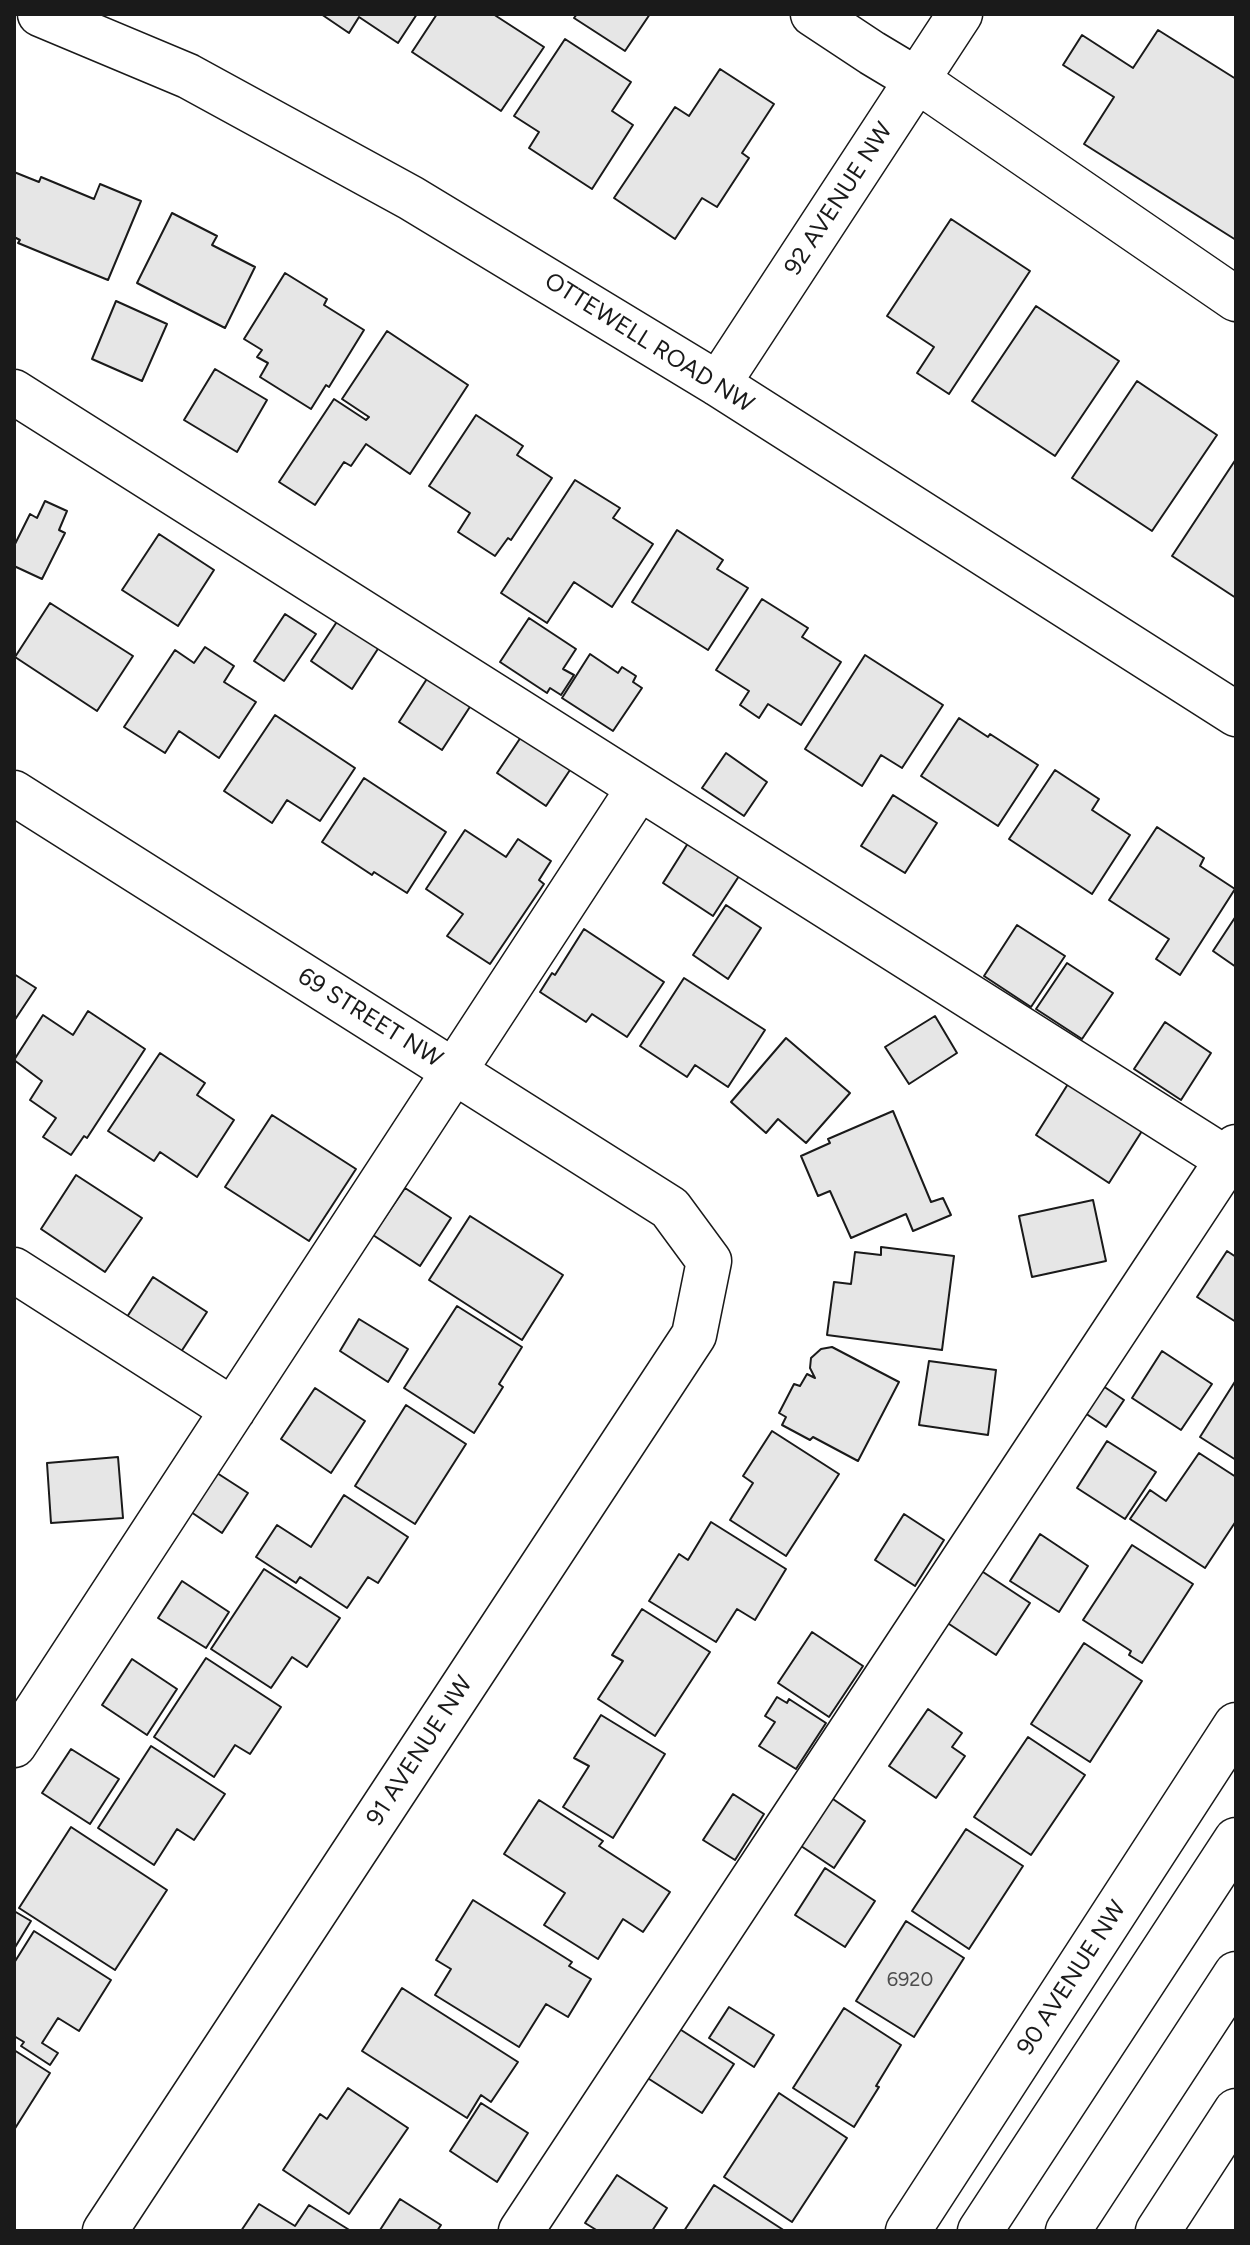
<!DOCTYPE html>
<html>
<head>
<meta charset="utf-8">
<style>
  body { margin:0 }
  #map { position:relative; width:1250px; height:2245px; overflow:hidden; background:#fff; font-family:Figtree,sans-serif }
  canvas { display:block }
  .frame { position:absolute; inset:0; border:16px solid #1a1a1a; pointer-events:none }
</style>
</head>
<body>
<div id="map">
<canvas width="1250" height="2245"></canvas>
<div class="frame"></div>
</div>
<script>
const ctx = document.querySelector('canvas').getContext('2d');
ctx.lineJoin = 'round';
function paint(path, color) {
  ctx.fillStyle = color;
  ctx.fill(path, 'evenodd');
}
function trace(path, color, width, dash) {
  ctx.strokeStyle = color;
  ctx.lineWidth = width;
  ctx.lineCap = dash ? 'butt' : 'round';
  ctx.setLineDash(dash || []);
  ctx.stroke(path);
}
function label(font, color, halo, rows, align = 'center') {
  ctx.font = font + ' Figtree,sans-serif';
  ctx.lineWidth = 6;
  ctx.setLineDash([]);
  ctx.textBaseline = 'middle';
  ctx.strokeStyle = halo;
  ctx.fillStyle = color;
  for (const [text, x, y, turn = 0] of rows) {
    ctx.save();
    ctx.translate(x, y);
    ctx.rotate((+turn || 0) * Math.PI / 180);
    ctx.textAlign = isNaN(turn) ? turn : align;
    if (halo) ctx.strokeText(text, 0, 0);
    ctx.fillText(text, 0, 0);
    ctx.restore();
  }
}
const building = new Path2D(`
  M 321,14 L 417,14 L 398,43 L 359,17 L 349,33 Z
  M 437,14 L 493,14 L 544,47 L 501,111 L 412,52 Z
  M 577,14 L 650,14 L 625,51 L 574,18 Z
  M 1158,30 L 1236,79 L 1236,240 L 1084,144 L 1114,97 L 1063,65 L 1082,35 L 1133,68 Z
  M 565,39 L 631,82 L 612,111 L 633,125 L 592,189 L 529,148 L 539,132 L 514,116 Z
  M 720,69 L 774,104 L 742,153 L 749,158 L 717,207 L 702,198 L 675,239 L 614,198 L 675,107 L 689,116 Z
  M 14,172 L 39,182 L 41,177 L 94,199 L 100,184 L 141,201 L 108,280 L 18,243 L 20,240 L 14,237 Z
  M 172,213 L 217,236 L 212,245 L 255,267 L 225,328 L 137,283 Z
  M 951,219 L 1030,271 L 949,394 L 917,373 L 934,347 L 887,316 Z
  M 285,273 L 327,299 L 324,305 L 364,330 L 329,387 L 326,385 L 311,409 L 260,377 L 268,363 L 257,357 L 262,350 L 244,339 Z
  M 116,301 L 167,324 L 142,381 L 92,359 Z
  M 1036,306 L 1119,361 L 1055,456 L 972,401 Z
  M 387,331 L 468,385 L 410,474 L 366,444 L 351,466 L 344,462 L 315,505 L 279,482 L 334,399 L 366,420 L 369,417 L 342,399 Z
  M 215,369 L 267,400 L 237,452 L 184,420 Z
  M 1137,381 L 1217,435 L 1152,531 L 1072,478 Z
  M 476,415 L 523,446 L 517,455 L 552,478 L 511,540 L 508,538 L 495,556 L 458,532 L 470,513 L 429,486 Z
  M 1236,459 L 1236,598 L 1172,556 Z
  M 575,480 L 620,508 L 613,518 L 653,544 L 612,607 L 574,582 L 547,623 L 501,593 Z
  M 45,501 L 67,511 L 59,530 L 65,533 L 42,579 L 14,566 L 14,546 L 30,514 L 37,518 Z
  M 677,530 L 723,560 L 717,569 L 748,588 L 708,650 L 632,602 Z
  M 159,534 L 214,570 L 178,626 L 122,590 Z
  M 762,599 L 808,628 L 802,637 L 841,662 L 801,725 L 768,704 L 759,718 L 740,705 L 749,691 L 716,670 Z
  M 50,603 L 133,656 L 97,711 L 15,657 Z
  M 285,614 L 316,634 L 284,681 L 254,661 Z
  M 342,614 L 383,641 L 352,689 L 311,661 Z
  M 529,618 L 576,649 L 563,669 L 574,675 L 561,695 L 550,688 L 547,693 L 500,662 Z
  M 205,647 L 234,666 L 224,682 L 256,702 L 219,758 L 179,731 L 165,753 L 124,727 L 175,650 L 194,663 Z
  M 590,654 L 618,673 L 622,667 L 636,676 L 633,682 L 642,688 L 613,731 L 562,698 Z
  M 865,655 L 943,705 L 902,768 L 881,755 L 862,786 L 805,749 Z
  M 432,671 L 475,699 L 442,750 L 399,722 Z
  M 275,715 L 355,768 L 320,821 L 287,800 L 272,823 L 224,791 Z
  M 959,718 L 988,737 L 990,734 L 1038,765 L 998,826 L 921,776 Z
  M 525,731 L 574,764 L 546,806 L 497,773 Z
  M 726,753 L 767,782 L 744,816 L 702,788 Z
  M 1055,770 L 1099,799 L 1092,810 L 1130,835 L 1092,894 L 1009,839 Z
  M 364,778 L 446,832 L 407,893 L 374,872 L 372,875 L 322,842 Z
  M 893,795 L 937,823 L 905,873 L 861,846 Z
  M 1157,827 L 1204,858 L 1200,866 L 1235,889 L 1180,975 L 1156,959 L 1169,939 L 1109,900 Z
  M 465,830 L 506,857 L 518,839 L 551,861 L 539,880 L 544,884 L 490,964 L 447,936 L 463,914 L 426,889 Z
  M 690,840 L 741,873 L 713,916 L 663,883 Z
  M 726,905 L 761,928 L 728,979 L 693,955 Z
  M 1236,916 L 1236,967 L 1213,951 Z
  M 1017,925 L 1065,956 L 1031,1007 L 984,976 Z
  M 584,929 L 664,982 L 627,1037 L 592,1014 L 586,1022 L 540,992 L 552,973 L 555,975 Z
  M 1067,963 L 1113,993 L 1082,1039 L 1036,1009 Z
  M 14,974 L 36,988 L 14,1021 Z
  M 684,978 L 765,1030 L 728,1087 L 695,1065 L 687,1077 L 640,1046 Z
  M 88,1011 L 145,1049 L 87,1138 L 84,1136 L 71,1155 L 43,1137 L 56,1118 L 30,1100 L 42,1081 L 14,1060 L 43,1015 L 73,1035 Z
  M 935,1016 L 957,1053 L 909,1084 L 885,1047 Z
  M 1165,1022 L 1211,1053 L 1181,1100 L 1134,1069 Z
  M 786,1038 L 850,1093 L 806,1143 L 778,1119 L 766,1133 L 731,1102 Z
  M 160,1053 L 205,1083 L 197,1095 L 234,1120 L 197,1177 L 160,1152 L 154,1161 L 108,1131 Z
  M 1068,1084 L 1142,1131 L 1109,1183 L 1036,1135 Z
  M 893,1111 L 931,1202 L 943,1198 L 951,1215 L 913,1231 L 906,1214 L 851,1238 L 830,1191 L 818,1196 L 801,1156 L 830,1143 L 828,1139 Z
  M 272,1115 L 356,1169 L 309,1241 L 225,1187 Z
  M 76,1175 L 142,1218 L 105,1272 L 41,1229 Z
  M 405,1188 L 451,1218 L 420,1266 L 373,1235 Z
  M 1093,1200 L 1106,1261 L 1032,1277 L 1019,1216 Z
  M 470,1216 L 563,1275 L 522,1340 L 429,1280 Z
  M 881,1247 L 954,1256 L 942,1350 L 827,1335 L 834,1282 L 851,1284 L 855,1252 L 881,1255 Z
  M 1227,1251 L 1236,1257 L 1236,1322 L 1197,1297 Z
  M 153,1277 L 207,1312 L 179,1355 L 125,1320 Z
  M 457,1306 L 522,1347 L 499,1384 L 503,1387 L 474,1433 L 404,1388 Z
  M 359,1319 L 408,1349 L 388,1382 L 340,1351 Z
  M 832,1347 L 899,1382 L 858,1461 L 813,1437 L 810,1440 L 782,1425 L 786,1417 L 779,1413 L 794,1384 L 800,1386 L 807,1374 L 815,1378 L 810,1368 L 811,1358 L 821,1349 Z
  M 1162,1351 L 1212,1384 L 1181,1430 L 1132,1398 Z
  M 929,1361 L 996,1370 L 988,1435 L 919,1425 Z
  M 1236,1380 L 1236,1460 L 1200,1437 Z
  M 1103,1386 L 1124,1400 L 1106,1427 L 1085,1413 Z
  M 315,1388 L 365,1421 L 331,1473 L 281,1439 Z
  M 406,1405 L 466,1444 L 415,1524 L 355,1486 Z
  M 772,1431 L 839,1474 L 786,1556 L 730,1520 L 753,1483 L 743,1476 Z
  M 1107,1441 L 1156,1472 L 1125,1519 L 1077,1488 Z
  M 1199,1453 L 1236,1477 L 1236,1521 L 1205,1568 L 1130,1519 L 1150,1490 L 1166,1501 Z
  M 118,1457 L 123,1518 L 51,1523 L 47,1463 Z
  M 217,1473 L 248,1493 L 222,1533 L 191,1512 Z
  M 344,1495 L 408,1537 L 378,1583 L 368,1577 L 347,1608 L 300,1577 L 296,1583 L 256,1557 L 277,1525 L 311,1547 Z
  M 904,1514 L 944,1540 L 915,1586 L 875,1560 Z
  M 711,1522 L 786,1569 L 755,1620 L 737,1609 L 716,1642 L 649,1601 L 679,1554 L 688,1560 Z
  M 1040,1534 L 1088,1566 L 1059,1612 L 1010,1581 Z
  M 1132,1545 L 1193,1584 L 1142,1663 L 1129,1655 L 1131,1651 L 1083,1620 Z
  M 264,1569 L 340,1618 L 307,1667 L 292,1657 L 271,1688 L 211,1649 Z
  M 980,1570 L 1030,1603 L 996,1655 L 946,1622 Z
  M 182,1581 L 229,1612 L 206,1648 L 158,1618 Z
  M 642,1609 L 710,1652 L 655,1736 L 598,1699 L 623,1661 L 612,1655 Z
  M 812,1632 L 863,1666 L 829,1717 L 778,1683 Z
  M 1084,1643 L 1142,1681 L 1090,1762 L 1031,1724 Z
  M 206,1658 L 281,1707 L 250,1754 L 235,1745 L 214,1777 L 154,1737 Z
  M 132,1659 L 177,1689 L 147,1735 L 102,1705 Z
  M 777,1697 L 787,1703 L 789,1699 L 826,1723 L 796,1769 L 759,1746 L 775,1722 L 765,1716 Z
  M 928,1709 L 962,1733 L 952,1747 L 965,1756 L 936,1798 L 889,1766 Z
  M 601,1715 L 665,1754 L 613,1838 L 563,1807 L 589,1766 L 574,1758 Z
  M 1028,1737 L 1085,1775 L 1031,1855 L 974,1817 Z
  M 151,1746 L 225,1794 L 194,1840 L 177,1829 L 154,1865 L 98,1828 Z
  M 71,1749 L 119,1779 L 90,1824 L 42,1793 Z
  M 733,1794 L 764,1814 L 735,1860 L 703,1840 Z
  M 830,1797 L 865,1821 L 834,1868 L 798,1844 Z
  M 539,1800 L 603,1841 L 599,1846 L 670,1892 L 643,1932 L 623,1919 L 598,1959 L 544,1925 L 565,1893 L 504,1854 Z
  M 71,1827 L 167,1890 L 115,1970 L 19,1908 Z
  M 966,1829 L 1023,1866 L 969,1949 L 912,1911 Z
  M 825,1868 L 875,1901 L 845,1947 L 795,1915 Z
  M 473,1900 L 572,1962 L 569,1966 L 591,1979 L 568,2017 L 546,2004 L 519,2047 L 435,1995 L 451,1969 L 436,1960 Z
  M 14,1911 L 31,1921 L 14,1949 Z
  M 906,1921 L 964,1958 L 914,2037 L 856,2001 Z
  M 34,1931 L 111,1980 L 79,2031 L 58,2018 L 42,2043 L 58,2053 L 50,2065 L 21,2046 L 24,2042 L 14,2036 L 14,1963 Z
  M 402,1988 L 518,2062 L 491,2102 L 481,2095 L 467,2118 L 362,2051 Z
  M 729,2007 L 774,2035 L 754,2067 L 709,2038 Z
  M 844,2008 L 901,2045 L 876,2086 L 879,2087 L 854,2127 L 793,2088 Z
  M 678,2028 L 734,2064 L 702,2113 L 646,2077 Z
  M 14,2050 L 50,2073 L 14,2130 Z
  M 348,2088 L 408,2128 L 349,2214 L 283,2170 L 320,2114 L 327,2119 Z
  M 779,2093 L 847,2138 L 792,2222 L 724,2177 Z
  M 481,2103 L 528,2133 L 497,2182 L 450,2151 Z
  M 617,2175 L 667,2208 L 652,2231 L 598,2231 L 585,2223 Z
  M 714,2185 L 785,2231 L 684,2231 Z
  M 400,2199 L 441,2225 L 437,2231 L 380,2230 Z
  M 259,2204 L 295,2226 L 309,2205 L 351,2231 L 241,2231 Z`);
paint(building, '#e6e6e6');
trace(building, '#1a1a1a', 2);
const minor = new Path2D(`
  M 40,14 L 188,76 L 411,198 L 718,384 L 1236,714
  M 813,14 L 872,53 L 917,80 L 1236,299
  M 718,384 L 960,14
  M 14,392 L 1228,1160
  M 14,793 L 670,1208 L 709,1261 L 694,1335 L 105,2231
  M 14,1270 L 233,1410
  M 14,1745 L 639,788
  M 521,2231 L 1236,1147
  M 908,2231 L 1236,1725
  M 1158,2231 L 1236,2111`);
const major = new Path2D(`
  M 980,2231 L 1236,1840
  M 1068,2231 L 1236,1974`);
trace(minor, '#1a1a1a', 47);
trace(major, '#1a1a1a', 47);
trace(minor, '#fff', 44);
trace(major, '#fff', 44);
label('20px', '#4d4d4d', null, [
  ["6920",910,1980]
]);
label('24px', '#1a1a1a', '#fff', [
  ["92 AVENUE NW",839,199,-57],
  ["OTTEWELL ROAD NW",649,343,32],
  ["69 STREET NW",370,1018,32],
  ["91 AVENUE NW",420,1751,-57],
  ["90 AVENUE NW",1072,1978,-57]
]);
</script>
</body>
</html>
